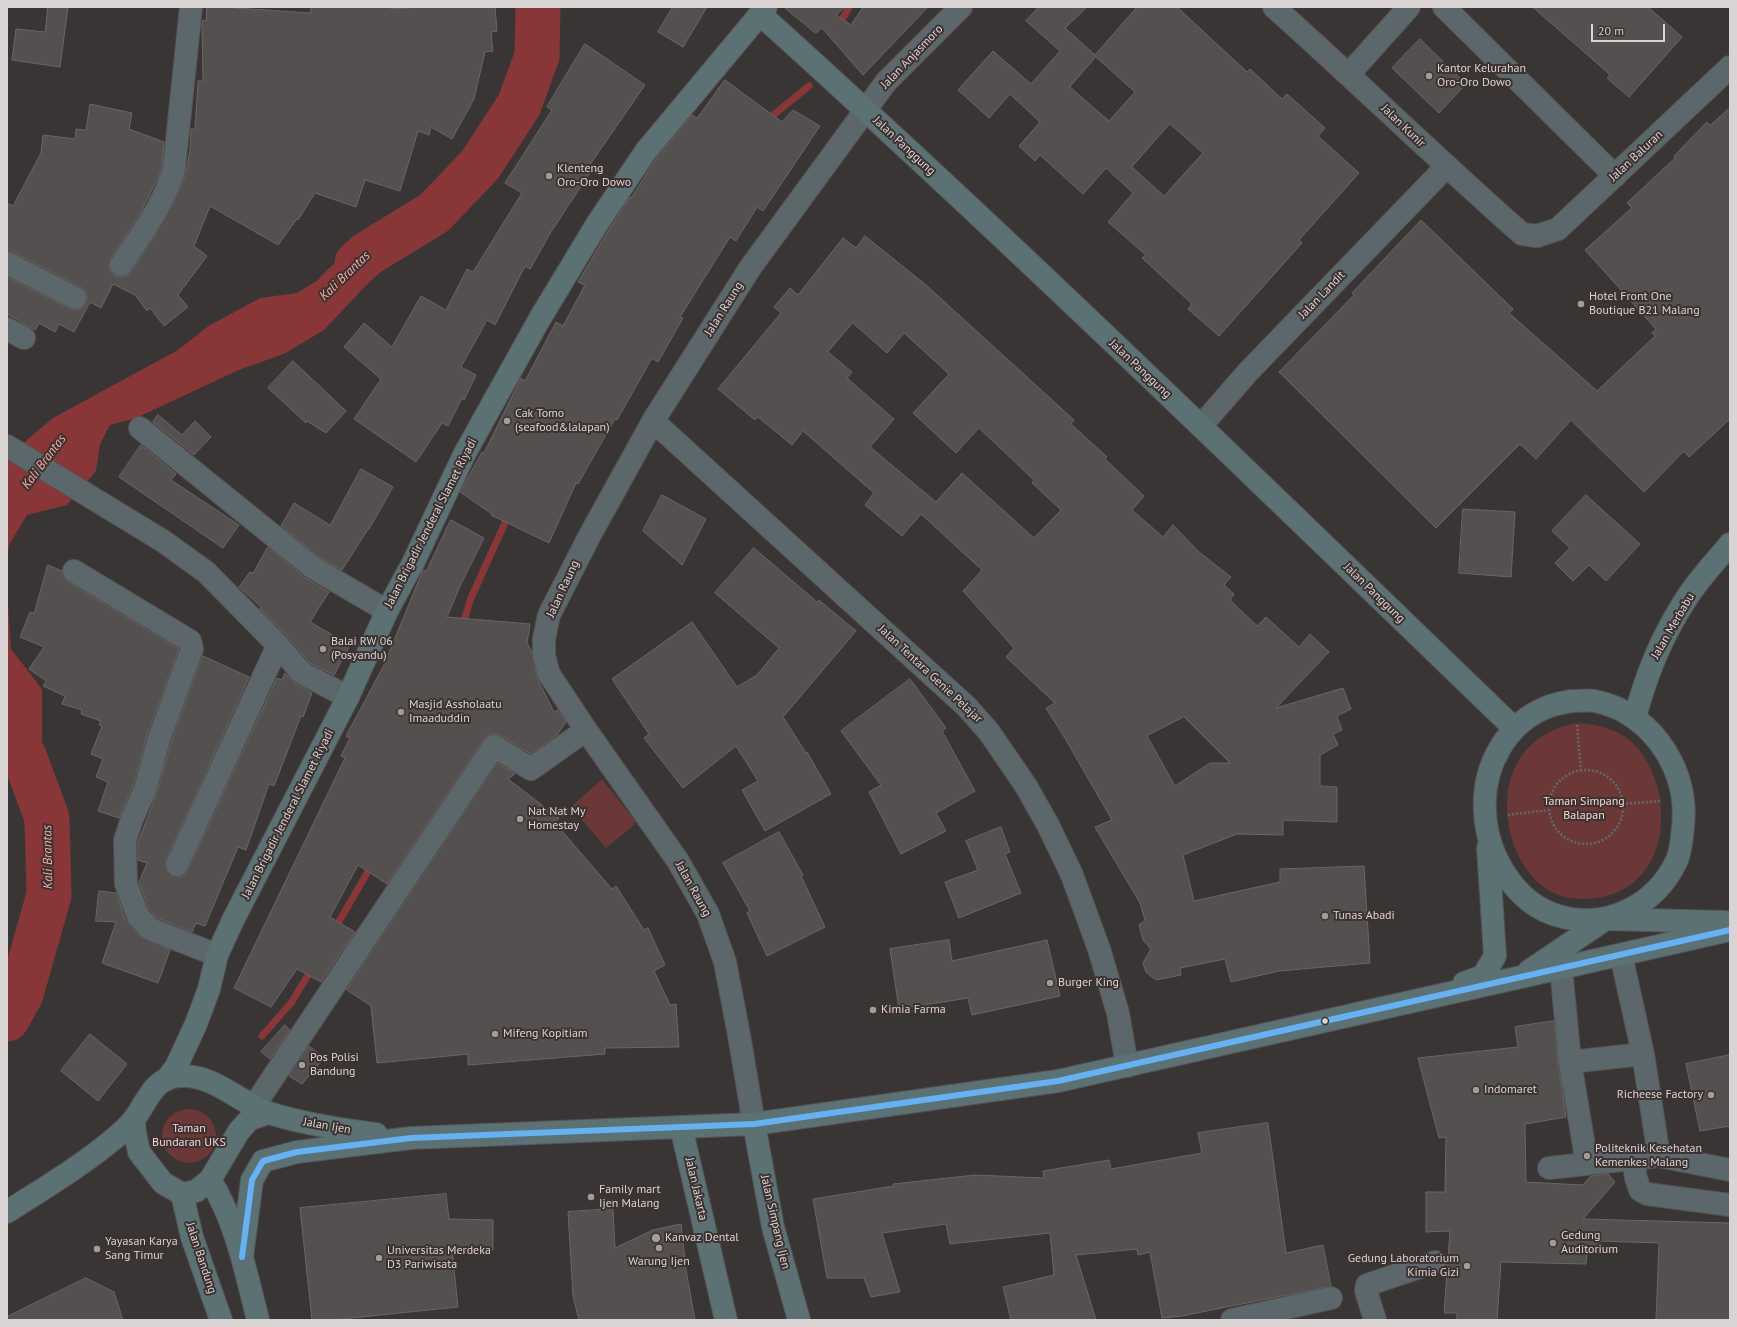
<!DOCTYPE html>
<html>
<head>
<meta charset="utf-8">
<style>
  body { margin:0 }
  #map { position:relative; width:1737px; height:1327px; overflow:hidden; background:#3a3535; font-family:"PT Sans",sans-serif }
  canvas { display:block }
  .frame { position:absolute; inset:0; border:8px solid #dad3d3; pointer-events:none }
  .scale { position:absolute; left:1591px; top:24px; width:74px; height:18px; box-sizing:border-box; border:2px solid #dad3d3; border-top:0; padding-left:5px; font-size:12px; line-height:14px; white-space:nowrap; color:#dad3d3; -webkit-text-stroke:3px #3d3232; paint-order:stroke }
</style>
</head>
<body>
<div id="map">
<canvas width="1737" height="1327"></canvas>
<div class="frame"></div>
<div class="scale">20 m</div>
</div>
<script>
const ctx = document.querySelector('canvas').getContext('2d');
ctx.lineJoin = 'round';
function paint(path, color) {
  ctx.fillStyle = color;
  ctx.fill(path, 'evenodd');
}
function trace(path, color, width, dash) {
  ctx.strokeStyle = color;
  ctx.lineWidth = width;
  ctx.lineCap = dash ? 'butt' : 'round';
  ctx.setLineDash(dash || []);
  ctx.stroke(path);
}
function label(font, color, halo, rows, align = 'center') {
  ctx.font = font + ' "PT Sans",sans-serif';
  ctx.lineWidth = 4;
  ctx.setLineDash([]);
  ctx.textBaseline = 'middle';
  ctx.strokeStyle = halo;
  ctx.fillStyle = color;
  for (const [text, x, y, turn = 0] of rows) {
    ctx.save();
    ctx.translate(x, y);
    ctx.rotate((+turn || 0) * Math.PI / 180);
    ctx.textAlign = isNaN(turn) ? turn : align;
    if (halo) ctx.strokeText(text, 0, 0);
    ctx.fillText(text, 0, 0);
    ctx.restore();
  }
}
paint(new Path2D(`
  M 1575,723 C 1593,724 1612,727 1627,738 C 1644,751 1655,773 1659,794 C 1669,849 1644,898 1583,899 C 1557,900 1535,885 1522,862 C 1501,824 1499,769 1537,740 C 1548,731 1561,727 1575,723 Z
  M 602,779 L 635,821 L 634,825 L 606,848 L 571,807 Z
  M162 1136a27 27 0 1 1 54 0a27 27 0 1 1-54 0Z`), '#6b3837');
paint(new Path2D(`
  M 394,214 L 424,243 L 376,275 L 324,330 L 284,354 L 241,369 L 136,418 L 110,425 L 100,444 L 96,471 L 67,505 L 27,515 L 10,543 L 7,556 L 7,460 L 29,438 L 53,418 L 178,350 L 207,327 L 260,298 L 297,293 L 318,280 L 327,270 L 370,232 Z
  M 7,590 L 11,649 L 42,689 L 42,744 L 45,782 L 59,824 L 58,862 L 33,861 L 27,858 L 22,795 L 7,741 Z`), '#883638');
trace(new Path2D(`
  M 838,27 L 849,7
  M 766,121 L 809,86
  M 462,627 L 471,598 L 509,514
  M 334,930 L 373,863
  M 262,1036 L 291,1003 L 313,967`), '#883638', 7);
trace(new Path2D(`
  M 357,263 L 367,254 L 434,213 L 480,165 L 519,105 L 537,56 L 538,7
  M 7,720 L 24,756 L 47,818 L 49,895 L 21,994 L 7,1019`), '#883638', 45);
const building = new Path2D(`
  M 48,7 L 68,7 L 60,67 L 12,60 L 16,29 L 45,32 Z
  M 207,7 L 234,7 L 234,8 L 311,13 L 311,7 L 391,7 L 391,9 L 418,7 L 495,7 L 497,31 L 491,32 L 493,51 L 485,52 L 474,99 L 452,139 L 431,127 L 429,135 L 418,131 L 400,191 L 365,180 L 356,207 L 315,193 L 298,220 L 297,219 L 278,245 L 210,206 L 194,246 L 207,256 L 178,295 L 188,307 L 164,326 L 150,308 L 147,311 L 135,295 L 113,284 L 101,308 L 90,302 L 74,332 L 59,324 L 55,332 L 39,323 L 35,330 L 7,314 L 7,277 L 70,309 L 76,310 L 81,309 L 86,303 L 87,297 L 86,292 L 81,287 L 13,252 L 7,251 L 7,203 L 13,206 L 41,153 L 43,135 L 75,139 L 76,129 L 86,130 L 90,104 L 132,113 L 129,129 L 164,142 L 162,166 L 158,178 L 141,212 L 111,258 L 109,265 L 110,271 L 114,276 L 120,277 L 127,276 L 131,272 L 154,237 L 175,200 L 186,173 L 190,150 L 191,129 L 195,129 L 198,81 L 203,81 L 202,24 L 202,21 L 206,20 Z
  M 673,7 L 707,7 L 683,47 L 658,32 Z
  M 784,7 L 845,7 L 836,15 L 851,25 L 863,7 L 928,7 L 863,75 L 822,28 L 816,33 Z
  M 1039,7 L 1087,7 L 1065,28 L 1095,55 L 1137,7 L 1177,7 L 1247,72 L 1250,69 L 1282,99 L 1287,94 L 1325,128 L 1318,136 L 1359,173 L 1299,240 L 1302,243 L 1219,336 L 1188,309 L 1192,304 L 1142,258 L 1146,255 L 1108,222 L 1133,193 L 1106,168 L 1083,194 L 1040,155 L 1035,161 L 1019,146 L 1040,122 L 1010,94 L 989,118 L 958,90 L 993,51 L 1031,84 L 1060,51 L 1026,21 ZM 1096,57 L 1135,92 L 1109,121 L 1070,87 ZM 1170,124 L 1203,153 L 1164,196 L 1132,167 Z
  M 1533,7 L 1648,7 L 1682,37 L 1629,97 L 1607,78 L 1610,75 Z
  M 1420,39 L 1466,84 L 1439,113 L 1392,68 Z
  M 585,44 L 645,85 L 589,166 L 593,168 L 551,232 L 530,269 L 525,266 L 495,325 L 487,320 L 461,367 L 476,375 L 464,400 L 462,398 L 448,426 L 442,423 L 416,462 L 354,419 L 381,379 L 344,347 L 364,323 L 392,347 L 421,296 L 446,310 L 467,269 L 473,272 L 522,193 L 505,183 L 552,110 L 547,107 Z
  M 725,80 L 782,122 L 793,110 L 820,126 L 763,211 L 757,207 L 736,241 L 730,237 L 680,317 L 683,318 L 658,362 L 652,358 L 617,420 L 615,419 L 578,484 L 576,483 L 549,543 L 491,515 L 492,514 L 460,492 L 482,452 L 484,453 L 521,378 L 525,381 L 556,322 L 563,326 L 585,285 L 578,282 L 608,231 L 630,197 L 631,198 L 658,156 L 692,115 L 697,118 Z
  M 1730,108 L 1730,419 L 1689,457 L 1684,451 L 1644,492 L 1571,420 L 1536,459 L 1520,444 L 1436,528 L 1279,372 L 1354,295 L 1352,293 L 1421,220 L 1513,309 L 1509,313 L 1597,391 L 1655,336 L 1652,333 L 1656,329 L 1585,250 L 1632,208 L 1627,203 L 1675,158 L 1674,156 L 1707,122 L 1710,125 Z
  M 865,236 L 926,285 L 1074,420 L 1071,424 L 1107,457 L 1105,459 L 1144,496 L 1132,510 L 1163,537 L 1173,525 L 1199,552 L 1231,577 L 1224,585 L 1234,594 L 1230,600 L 1257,626 L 1266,617 L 1299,647 L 1310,634 L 1329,652 L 1276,708 L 1343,688 L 1351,709 L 1337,716 L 1342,730 L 1333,734 L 1338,745 L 1320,755 L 1320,786 L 1337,787 L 1337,822 L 1283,820 L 1283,835 L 1237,834 L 1183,855 L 1194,901 L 1280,882 L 1280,869 L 1364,866 L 1370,963 L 1279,971 L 1231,982 L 1225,959 L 1180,968 L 1181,975 L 1156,980 L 1146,972 L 1143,963 L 1151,949 L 1143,940 L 1139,925 L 1145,920 L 1140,903 L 1095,827 L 1112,820 L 1066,740 L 1046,708 L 1055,703 L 1006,657 L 1014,648 L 963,591 L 982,570 L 921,514 L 902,536 L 865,505 L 874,493 L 803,431 L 792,445 L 758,417 L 755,420 L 718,389 L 781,313 L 774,307 L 790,288 L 798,295 L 843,238 L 856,248 ZM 853,323 L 887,353 L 904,333 L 949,374 L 913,413 L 956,453 L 979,428 L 1034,480 L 1032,483 L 1061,510 L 1034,538 L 962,473 L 936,502 L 870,447 L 894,419 L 847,378 L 852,372 L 828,352 ZM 1184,717 L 1230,763 L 1210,763 L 1175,786 L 1147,736 Z
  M 293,361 L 346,411 L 326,433 L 307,421 L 306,423 L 268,388 Z
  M 158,415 L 182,435 L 195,421 L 211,437 L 194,455 L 153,422 Z
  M 141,445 L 176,474 L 171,480 L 239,525 L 223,548 L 119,477 Z
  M 361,469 L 393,487 L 369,529 L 368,529 L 342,570 L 319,557 L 281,526 L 294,503 L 330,525 Z
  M 662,495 L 706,519 L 682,565 L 643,531 Z
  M 1586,495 L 1640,544 L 1606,581 L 1589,565 L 1573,581 L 1555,563 L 1570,548 L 1552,531 Z
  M 1463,509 L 1515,512 L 1511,577 L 1459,573 Z
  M 451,520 L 484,538 L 461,584 L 447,617 L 530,624 L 527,643 L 532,652 L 537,678 L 554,712 L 558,710 L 566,722 L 557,735 L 531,754 L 500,735 L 494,734 L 488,735 L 484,739 L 387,884 L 358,865 L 330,917 L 355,932 L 321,982 L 297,969 L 271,1007 L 234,988 L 345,758 L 341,756 L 350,738 L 346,736 L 384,665 L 423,570 L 426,571 Z
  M 268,547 L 304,577 L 329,592 L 310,622 L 350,645 L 334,675 L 310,663 L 287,636 L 260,609 L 261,607 L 239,587 L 250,572 L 253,573 Z
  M 754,548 L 817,602 L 819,600 L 856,631 L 783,717 L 806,753 L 807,752 L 831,794 L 765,831 L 742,790 L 758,781 L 736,746 L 683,788 L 644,738 L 649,734 L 612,679 L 692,622 L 737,687 L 757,675 L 779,648 L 715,593 Z
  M 48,565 L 62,571 L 63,577 L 68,582 L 179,649 L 147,735 L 133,786 L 119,818 L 98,811 L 108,782 L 96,777 L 103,759 L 91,754 L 102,726 L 99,725 L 101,721 L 81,714 L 82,710 L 62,704 L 65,696 L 43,686 L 46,681 L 29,669 L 44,647 L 20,637 L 30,612 L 34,613 Z
  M 203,656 L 249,677 L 166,860 L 165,866 L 167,872 L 172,876 L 179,877 L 184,875 L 188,870 L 277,678 L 282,680 L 285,673 L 296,684 L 312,693 L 303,717 L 301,716 L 274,786 L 269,784 L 246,850 L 238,847 L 205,926 L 196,923 L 192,932 L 157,918 L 149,909 L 139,882 L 147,863 L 138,860 L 138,842 L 157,793 L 171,743 Z
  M 910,679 L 946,728 L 942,731 L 975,791 L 936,813 L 946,831 L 901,854 L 869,792 L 881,785 L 841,731 Z
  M 498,763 L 515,774 L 508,779 L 559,818 L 555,823 L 612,889 L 616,886 L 644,930 L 648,928 L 665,965 L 654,971 L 670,1005 L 676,1004 L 679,1047 L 605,1048 L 605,1054 L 468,1065 L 468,1054 L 377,1063 L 371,1006 L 347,990 Z
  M 1001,827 L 1010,852 L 1005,854 L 1021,893 L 959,918 L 945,882 L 978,870 L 966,841 Z
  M 779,832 L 803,875 L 801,876 L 825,927 L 767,956 L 747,913 L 750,911 L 723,863 Z
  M 99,891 L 116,893 L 126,921 L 141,937 L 170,950 L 158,983 L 102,963 L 116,922 L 96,921 Z
  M 949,940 L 952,961 L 1047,940 L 1060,996 L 972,1015 L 968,998 L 899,1009 L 890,949 Z
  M 1554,1021 L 1558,1063 L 1566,1117 L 1525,1124 L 1526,1182 L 1583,1185 L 1591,1176 L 1608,1174 L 1615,1182 L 1583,1219 L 1730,1223 L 1730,1320 L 1656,1320 L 1659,1243 L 1600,1241 L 1600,1253 L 1587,1253 L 1586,1264 L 1501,1262 L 1497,1320 L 1457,1320 L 1457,1313 L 1444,1313 L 1450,1231 L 1426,1232 L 1426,1192 L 1445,1192 L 1446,1137 L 1439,1138 L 1418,1058 L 1518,1047 L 1515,1027 Z
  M 285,1025 L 290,1030 L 270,1059 L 261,1052 Z
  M 90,1034 L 127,1064 L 98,1101 L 61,1071 Z
  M 309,1046 L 324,1058 L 302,1084 L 289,1076 Z
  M 1730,1055 L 1730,1126 L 1700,1131 L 1686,1064 Z
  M 1268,1123 L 1286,1253 L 1323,1245 L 1331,1286 L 1182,1316 L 1162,1318 L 1150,1252 L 1138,1255 L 1137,1249 L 1076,1255 L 1096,1320 L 1011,1320 L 1003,1287 L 1054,1275 L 1050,1233 L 950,1244 L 946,1224 L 882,1233 L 900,1292 L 871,1297 L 864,1278 L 827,1278 L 813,1199 L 894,1186 L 893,1184 L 975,1175 L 1044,1178 L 1043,1171 L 1109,1160 L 1111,1169 L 1202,1153 L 1198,1133 Z
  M 446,1194 L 449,1219 L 493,1220 L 493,1250 L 452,1250 L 458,1307 L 332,1320 L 312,1320 L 300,1208 Z
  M 613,1209 L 615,1248 L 653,1230 L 681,1224 L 686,1270 L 695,1320 L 579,1320 L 573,1296 L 568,1212 Z
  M 86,1278 L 114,1292 L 123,1320 L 7,1320 L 7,1317 Z`);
paint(building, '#54504f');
trace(building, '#6b6666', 1);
const minor = new Path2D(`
  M 1274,7 C 1358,82 1438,160 1522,234 L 1537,236 L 1558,229 L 1730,67
  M 1444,7 L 1615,176
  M 1349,74 L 1409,7
  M 7,263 L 75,298
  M 121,265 C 141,234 164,205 174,169 L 191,7
  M 7,329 L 24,338
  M 653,421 L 967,707 L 989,732 L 1026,786 L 1048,825 L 1072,875 L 1099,949 L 1118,1013 L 1127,1066
  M 1201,426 L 1247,373 L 1446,167
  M 140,428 L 312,567 L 387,611
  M 7,446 L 163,541 L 206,572 L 278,645 L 302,673 L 348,697
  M 74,571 L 190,641 L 192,649 L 159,739 L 145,790 L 132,819 L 125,840 L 126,884 L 138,916 L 150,929 L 217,955
  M 177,865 L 278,645
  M 1621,955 L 1643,1054 L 1659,1156
  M 1561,968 L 1570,1062 L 1587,1164
  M 1570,1062 L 1643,1054
  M 254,1106 L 494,746 L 531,769 L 586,730
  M 754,1124 L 739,1035 L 725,962 L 708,914 L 678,861 L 586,730 L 549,674 L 544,656 L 544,639 L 549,615 L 590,535 L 653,421 L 750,268 L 886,82 L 961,7
  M 1633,1159 L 1636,1178 L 1640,1190 L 1647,1194 L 1730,1205
  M 1549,1168 L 1659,1156 L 1730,1170
  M 1232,1320 L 1331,1298
  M 1375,1320 L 1366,1291 L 1367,1285 L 1435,1262`);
const major = new Path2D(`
  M 760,14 C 1017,246 1265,488 1514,728
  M 1572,701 C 1580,701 1588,700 1595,701 C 1625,707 1650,726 1666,752 C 1680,775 1686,800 1683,827 C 1682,838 1681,850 1677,860 C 1656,905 1608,930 1559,916 C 1515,904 1487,855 1485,812 C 1482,767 1506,722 1550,706 C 1557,704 1565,702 1572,701 Z
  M 1635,717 C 1647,673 1661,638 1686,599 C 1698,580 1715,562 1730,544
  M 1529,971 L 1606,919 L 1725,922
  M 1464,983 L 1483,976 L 1495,956 L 1488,848
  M 166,1080 L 176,1067 L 196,1024 L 209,989 L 217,955 L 233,920 L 348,697 L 387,611 L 413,563 L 465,453 L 539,320 L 597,224 L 646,151 L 766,7
  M 134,1120 L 135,1133 L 139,1152 L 163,1183 L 182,1194 L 196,1191 L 210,1180 L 239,1131 L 250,1119 L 268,1113
  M 754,1124 L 773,1227 L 799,1320
  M 681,1127 L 726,1320
  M 210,1180 C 236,1221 246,1273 258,1320
  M 182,1194 L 192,1237 L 221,1320
  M 7,1212 C 41,1190 74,1171 105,1146 C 115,1138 127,1129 134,1119 C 148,1102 152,1077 181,1076 C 213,1074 240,1103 269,1113 C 304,1124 340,1129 376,1134
  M 242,1257 L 252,1180 L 263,1161 L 297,1152 L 411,1138 L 754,1124 L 1058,1081 L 1730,930`);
trace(minor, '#565252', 24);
trace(major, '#565252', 24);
trace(new Path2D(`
  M 1577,725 L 1581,771
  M1549 807a37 37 0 1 1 74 0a37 37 0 1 1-74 0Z
  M 1622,804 L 1660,801
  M 1508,815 L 1549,810`), '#636a6a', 2.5, [2, 2]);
trace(minor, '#5b676a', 22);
trace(major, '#5b7174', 22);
trace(new Path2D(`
  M 242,1257 L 252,1180 L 263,1161 L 297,1152 L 411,1138 L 754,1124 L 1058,1081 L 1730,930`), '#66b1f2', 6);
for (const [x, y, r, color] of [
  [1429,76,4,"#a29c9c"],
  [549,176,4,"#a29c9c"],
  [1581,304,4,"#a29c9c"],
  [507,421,4,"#a29c9c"],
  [323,649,4,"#a29c9c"],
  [401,712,4,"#a29c9c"],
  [520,819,4,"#a29c9c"],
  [1325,916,4,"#a29c9c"],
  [1050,983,4,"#a29c9c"],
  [873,1010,4,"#a29c9c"],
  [1325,1021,3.5,"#dad3d3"],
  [495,1034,4,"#a29c9c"],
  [302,1065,4,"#a29c9c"],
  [1476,1090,4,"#a29c9c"],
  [1711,1095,4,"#a29c9c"],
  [1587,1156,4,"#a29c9c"],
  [591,1197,4,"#a29c9c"],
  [656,1238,5,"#a29c9c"],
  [1553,1243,4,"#a29c9c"],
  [659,1248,4,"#a29c9c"],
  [97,1249,4,"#a29c9c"],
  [379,1258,4,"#a29c9c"],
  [1467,1266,4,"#a29c9c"]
]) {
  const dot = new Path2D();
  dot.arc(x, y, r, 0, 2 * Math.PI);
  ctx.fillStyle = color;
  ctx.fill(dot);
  trace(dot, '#3d3232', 1.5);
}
label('12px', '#dad3d3', '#3d3232', [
  ["Jalan Anjasmoro",912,57,-46],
  ["Jalan Kunir",1403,126,44],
  ["Jalan Panggung",904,146,43],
  ["Jalan Baluran",1636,156,-43],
  ["Jalan Landit",1322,295,-46],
  ["Jalan Raung",724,309,-58],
  ["Jalan Panggung",1140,369,43],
  ["Jalan Brigadir Jenderal Slamet Riyadi",431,523,-63],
  ["Jalan Raung",563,589,-65],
  ["Jalan Panggung",1374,593,44],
  ["Jalan Merbabu",1673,626,-60],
  ["Jalan Tentara Genie Pelajar",930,674,43],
  ["Jalan Brigadir Jenderal Slamet Riyadi",288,814,-63],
  ["Jalan Raung",693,889,61],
  ["Jalan Ijen",327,1126,10],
  ["Jalan Jakarta",696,1189,77],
  ["Jalan Simpang Ijen",775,1222,77],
  ["Jalan Bandung",201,1258,72]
]);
label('12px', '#dad3d3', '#3d3232', [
  ["Kantor Kelurahan",1437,69],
  ["Oro-Oro Dowo",1437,83],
  ["Klenteng",557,169],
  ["Oro-Oro Dowo",557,183],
  ["Hotel Front One",1589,297],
  ["Boutique B21 Malang",1589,311],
  ["Cak Tomo",515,414],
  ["(seafood&lalapan)",515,428],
  ["Balai RW 06",331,642],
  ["(Posyandu)",331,656],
  ["Masjid Assholaatu",409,705],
  ["Imaaduddin",409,719],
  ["Nat Nat My",528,812],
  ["Homestay",528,826],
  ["Tunas Abadi",1333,916],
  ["Burger King",1058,983],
  ["Kimia Farma",881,1010],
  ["Mifeng Kopitiam",503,1034],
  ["Pos Polisi",310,1058],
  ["Bandung",310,1072],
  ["Indomaret",1484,1090],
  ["Richeese Factory",1703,1095,"right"],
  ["Politeknik Kesehatan",1595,1149],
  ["Kemenkes Malang",1595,1163],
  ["Family mart",599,1190],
  ["Ijen Malang",599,1204],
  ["Gedung",1561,1236],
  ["Auditorium",1561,1250],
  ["Kanvaz Dental",665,1238],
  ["Yayasan Karya",105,1242],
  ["Sang Timur",105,1256],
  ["Universitas Merdeka",387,1251],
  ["D3 Pariwisata",387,1265],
  ["Gedung Laboratorium",1459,1259,"right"],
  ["Kimia Gizi",1459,1273,"right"],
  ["Warung Ijen",659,1262,"center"]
], 'left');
label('12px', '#f2d7d5', '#3d3232', [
  ["Taman Simpang",1584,802],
  ["Balapan",1584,816],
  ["Taman",189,1129],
  ["Bundaran UKS",189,1143]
]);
label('italic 13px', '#f7aba7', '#3d3232', [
  ["Kali Brantas",345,276,-44],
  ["Kali Brantas",44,462,-53],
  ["Kali Brantas",48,857,-91]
]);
</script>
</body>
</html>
